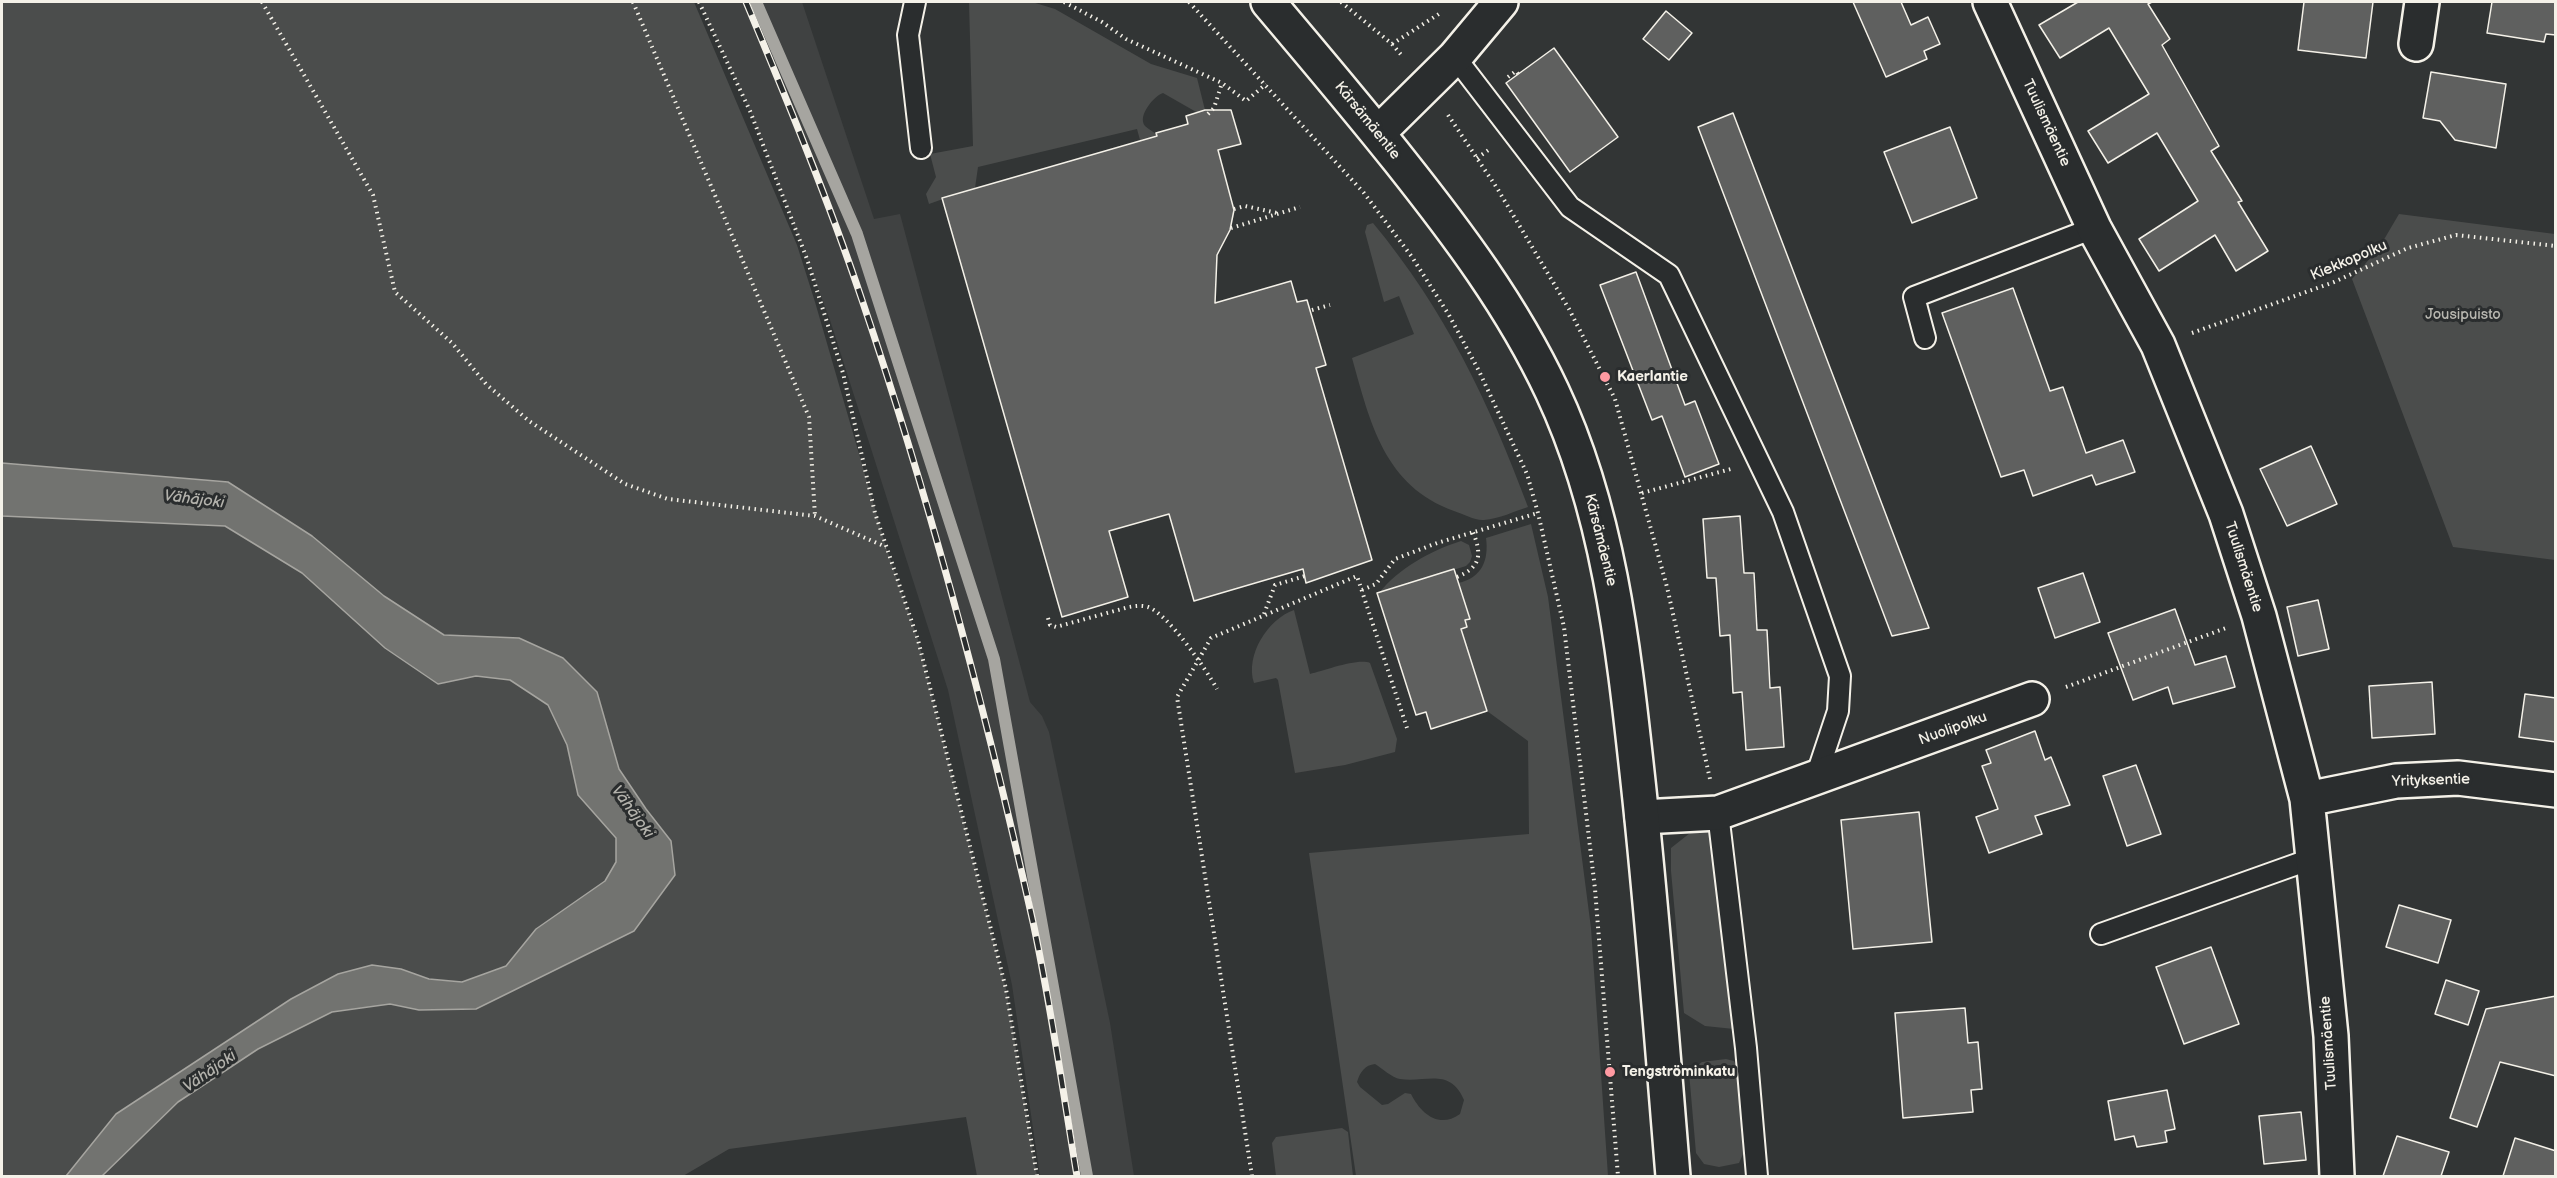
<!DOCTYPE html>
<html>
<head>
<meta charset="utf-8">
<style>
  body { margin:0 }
  #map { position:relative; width:2557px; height:1178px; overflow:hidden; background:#323535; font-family:"Balsamiq Sans",sans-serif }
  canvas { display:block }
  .frame { position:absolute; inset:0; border:3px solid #f4f1e8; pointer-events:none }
</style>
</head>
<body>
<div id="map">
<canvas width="2557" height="1178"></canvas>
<div class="frame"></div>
</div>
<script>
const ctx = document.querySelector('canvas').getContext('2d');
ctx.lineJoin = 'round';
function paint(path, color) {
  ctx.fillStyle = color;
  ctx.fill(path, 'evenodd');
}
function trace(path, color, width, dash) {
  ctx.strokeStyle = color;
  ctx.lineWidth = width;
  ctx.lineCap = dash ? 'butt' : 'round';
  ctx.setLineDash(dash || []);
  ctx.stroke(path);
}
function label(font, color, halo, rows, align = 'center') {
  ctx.font = font + ' "Balsamiq Sans",sans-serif';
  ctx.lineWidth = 6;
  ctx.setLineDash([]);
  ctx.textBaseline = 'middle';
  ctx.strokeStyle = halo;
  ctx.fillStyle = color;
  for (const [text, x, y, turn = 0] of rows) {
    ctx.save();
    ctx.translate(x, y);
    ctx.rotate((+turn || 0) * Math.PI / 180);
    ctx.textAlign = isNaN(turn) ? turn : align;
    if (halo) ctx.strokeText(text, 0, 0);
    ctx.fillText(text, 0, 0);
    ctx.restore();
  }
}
paint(new Path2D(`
  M 699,2 L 802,2 L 874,219 L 900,214 L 1030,702 L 1042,716 L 1049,732 L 1110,1023 L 1134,1176 L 1040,1176 L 1012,985 L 948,690 L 830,320 L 750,111 Z`), '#404242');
paint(new Path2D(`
  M 2,2 L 694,2 L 797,245 L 815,302 L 886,547 L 918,640 L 1006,989 L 1037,1176 L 977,1176 L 966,1117 L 729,1149 L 683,1176 L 102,1176 L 178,1102 L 258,1049 L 332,1012 L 390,1004 L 419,1010 L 476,1009 L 671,841 L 646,809 L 619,769 L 597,692 L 519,638 L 444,635 L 384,596 L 312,536 L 228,482 L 2,463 Z
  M 969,2 L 1032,2 L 1055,9 L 1151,64 L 1197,78 L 1205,110 L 1198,113 L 1163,93 C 1154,96 1137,116 1145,126 C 1148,129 1154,132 1157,135 L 1140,140 L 1137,129 L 978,167 L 975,188 L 942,197 L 943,199 L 929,204 L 926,194 L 936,177 L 930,154 L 973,146 Z
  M 2399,214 L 2555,234 L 2555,560 L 2453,547 L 2352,279 L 2379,248 Z
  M 1373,223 C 1445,310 1489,402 1528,507 C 1515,511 1499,519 1484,520 C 1476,521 1463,514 1454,511 C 1384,486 1370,422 1352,358 L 1414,334 L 1399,296 L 1384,302 L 1365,232 L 1367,225 Z
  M 2,516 L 225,526 L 302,573 L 385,648 L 438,684 L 476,676 L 510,680 L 548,705 L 567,745 L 578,795 L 616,838 L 616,862 L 605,882 L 536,929 L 506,966 L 462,982 L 429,979 L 401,969 L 338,974 L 291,999 L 116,1114 L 66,1176 L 2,1176 Z
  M 1531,524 L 1548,597 L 1591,928 L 1608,1176 L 1356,1176 L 1309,853 L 1529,834 L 1528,741 L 1487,711 L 1461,629 L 1467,627 L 1465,620 L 1469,619 L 1458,583 C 1482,578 1489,560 1486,538 ZM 1375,1064 C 1382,1068 1392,1078 1400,1079 C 1426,1083 1450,1067 1464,1100 L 1460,1114 C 1439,1129 1421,1114 1411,1094 L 1405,1093 L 1388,1104 L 1382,1105 L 1360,1087 L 1357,1082 C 1360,1072 1365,1065 1375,1064 Z
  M 1461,541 L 1469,545 L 1472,556 L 1470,562 L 1466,566 L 1379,593 C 1399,568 1430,551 1461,541 Z
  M 1294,610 L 1310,674 C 1324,671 1357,658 1370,663 L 1397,739 L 1395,752 L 1345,765 L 1295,773 L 1278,680 L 1276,678 L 1254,683 C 1245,655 1268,619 1294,610 Z
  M 1705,830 L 1711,834 L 1734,1029 L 1705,1026 L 1684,1013 L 1671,871 L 1671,848 L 1690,833 Z
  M 1726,1059 L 1734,1061 L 1737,1067 L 1743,1154 L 1739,1163 L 1719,1167 L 1704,1164 L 1696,1153 L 1689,1072 L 1702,1062 Z
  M 1342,1128 L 1348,1132 L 1353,1176 L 1276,1176 L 1272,1143 L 1276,1137 Z`), '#4b4d4c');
const water = new Path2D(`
  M 2,463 L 228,482 L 312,536 L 384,596 L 444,635 L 519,638 L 563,658 L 597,692 L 619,769 L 646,809 L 671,841 L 675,875 L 634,931 L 476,1009 L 419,1010 L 390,1004 L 332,1012 L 258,1049 L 178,1102 L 102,1176 L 66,1176 L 116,1114 L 291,999 L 338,974 L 372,965 L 401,969 L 429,979 L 462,982 L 506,966 L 536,929 L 605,881 L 616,862 L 616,838 L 578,795 L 567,745 L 548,705 L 510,680 L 476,676 L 438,684 L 385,648 L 302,573 L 225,526 L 2,516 Z`);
paint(water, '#727370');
trace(water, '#a6a5a0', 1.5);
trace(new Path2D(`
  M 756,2 L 857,234 L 994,659 L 1087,1176`), '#a6a5a0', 12);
const building = new Path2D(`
  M 1853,2 L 1901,2 L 1911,25 L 1928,17 L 1940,44 L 1924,51 L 1927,59 L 1886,77 Z
  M 2078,2 L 2152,2 L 2148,4 L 2170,39 L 2162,45 L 2219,146 L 2211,151 L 2242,201 L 2238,202 L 2268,251 L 2236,271 L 2215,235 L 2159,271 L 2139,239 L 2198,201 L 2157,133 L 2108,163 L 2088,131 L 2149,94 L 2109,28 L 2060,58 L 2039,25 Z
  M 2304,2 L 2373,2 L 2366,58 L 2298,50 Z
  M 2492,2 L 2556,2 L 2556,35 L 2546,34 L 2544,42 L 2487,33 Z
  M 1666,11 L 1692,33 L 1669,60 L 1643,39 Z
  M 1554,48 L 1618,137 L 1570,172 L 1506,83 Z
  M 2431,72 L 2506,84 L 2496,148 L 2455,140 L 2440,121 L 2423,118 Z
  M 1205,110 L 1231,110 L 1241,144 L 1218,150 L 1234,210 L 1230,230 L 1217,255 L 1215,303 L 1291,281 L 1297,302 L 1307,300 L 1326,365 L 1316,368 L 1372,560 L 1306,583 L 1303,569 L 1194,601 L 1169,514 L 1109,531 L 1128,597 L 1062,617 L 942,198 L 1157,136 L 1156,133 L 1188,124 L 1186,116 Z
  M 1733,113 L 1861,449 L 1929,628 L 1892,636 L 1698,127 Z
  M 1950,127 L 1977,198 L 1912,223 L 1884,152 Z
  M 1636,272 L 1685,405 L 1695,401 L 1719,464 L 1685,477 L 1662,416 L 1652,420 L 1600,285 Z
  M 2013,288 L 2050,391 L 2063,387 L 2086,453 L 2123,440 L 2135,472 L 2096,485 L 2092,475 L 2033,496 L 2024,470 L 2001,477 L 1942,313 Z
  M 2311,446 L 2337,504 L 2287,526 L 2260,469 Z
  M 1740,516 L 1744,573 L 1754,573 L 1757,630 L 1767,630 L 1770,688 L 1780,687 L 1784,747 L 1746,750 L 1742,692 L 1733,693 L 1730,635 L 1720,636 L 1716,578 L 1707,578 L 1703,519 Z
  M 1454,569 L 1470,619 L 1465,620 L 1467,627 L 1461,629 L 1487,711 L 1431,729 L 1426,712 L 1416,715 L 1377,593 Z
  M 2083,573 L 2100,622 L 2055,638 L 2038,588 Z
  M 2318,600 L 2329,649 L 2298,656 L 2287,607 Z
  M 2175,609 L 2195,665 L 2226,656 L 2235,687 L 2173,704 L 2168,687 L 2133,700 L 2108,633 Z
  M 2432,682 L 2435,734 L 2372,738 L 2369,686 Z
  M 2525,694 L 2556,698 L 2556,742 L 2519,737 Z
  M 2035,731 L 2045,760 L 2051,757 L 2070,805 L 2035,816 L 2042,834 L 1989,853 L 1976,817 L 1998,809 L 1982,766 L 1991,763 L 1986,750 Z
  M 2136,765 L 2161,834 L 2127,846 L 2103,776 Z
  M 1919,812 L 1932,942 L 1853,949 L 1841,820 Z
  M 2399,905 L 2451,920 L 2438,963 L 2386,947 Z
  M 2211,947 L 2239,1024 L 2184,1044 L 2156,967 Z
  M 2446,980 L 2479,991 L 2468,1025 L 2435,1014 Z
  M 2556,996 L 2556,1076 L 2500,1062 L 2477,1127 L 2450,1118 L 2486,1009 Z
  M 1965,1008 L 1968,1043 L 1978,1042 L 1982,1089 L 1971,1090 L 1973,1112 L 1903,1118 L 1895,1013 Z
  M 2167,1090 L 2175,1129 L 2165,1131 L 2167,1142 L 2137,1147 L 2134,1136 L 2115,1140 L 2108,1101 Z
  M 2301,1112 L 2306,1160 L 2264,1164 L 2259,1116 Z
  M 2397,1136 L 2449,1152 L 2441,1176 L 2383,1176 Z
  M 2515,1138 L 2556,1151 L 2556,1176 L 2503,1176 Z`);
paint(building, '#5f605f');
trace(building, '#f4f1e8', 1.5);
const service = new Path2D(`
  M 915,2 L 908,35 L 921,148
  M 1455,57 L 1570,207 L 1669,275 L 1783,512 L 1840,676 L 1838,711 L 1816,777
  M 1925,338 L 1914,297 L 2094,228
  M 1718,813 L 1746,1048 L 1757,1176
  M 2101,934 L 2314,858`);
const minor = new Path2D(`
  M 1990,2 L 2094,228 L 2158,345 L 2226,514 L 2259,616 L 2307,799 L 2331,1036 L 2337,1176
  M 2416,44 L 2422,2
  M 2307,799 L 2396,781 L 2458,778 L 2556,790
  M 1642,817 L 1718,813 L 2032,699`);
const tertiary = new Path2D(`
  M 1268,2 C 1312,54 1356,106 1399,160 C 1457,233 1512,306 1552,391 C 1608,510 1623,643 1637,772 C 1652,907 1662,1042 1673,1176
  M 1378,133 L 1455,57 L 1501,2`);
trace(service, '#f4f1e8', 24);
trace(minor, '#f4f1e8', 38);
trace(tertiary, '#f4f1e8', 38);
trace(new Path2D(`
  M 262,2 L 373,195 L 395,292 L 452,343 L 486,384 L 529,421 L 625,484 L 668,499 L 815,516 L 886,547
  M 633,2 L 809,417 L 815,516
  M 699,2 L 750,111 L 807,259 L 843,373 L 875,513 L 918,640 L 1006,989 L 1037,1176
  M 1064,2 L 1102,22 L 1126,39 L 1222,83 L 1246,101 L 1266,84
  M 1189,2 L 1364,193 L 1412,257 L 1449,315 L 1479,371 L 1527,474 L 1538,513 L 1564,627 L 1595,889 L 1618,1176
  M 1341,2 L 1392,44 L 1403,57
  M 1392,44 L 1442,12
  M 1508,77 L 1516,71 L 1518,74
  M 1208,114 L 1214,108 L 1222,83
  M 1448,115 L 1497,188 L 1569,309 L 1615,399 L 1667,587 L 1710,779
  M 1477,158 L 1490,149
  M 1234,209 L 1245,206 L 1277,213
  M 1231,228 L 1300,207
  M 1312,310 L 1330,305
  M 2192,333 L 2334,282 L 2408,248 L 2456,235 L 2556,246
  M 1642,493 L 1731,469
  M 1457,577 C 1481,567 1482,555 1473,532
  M 1362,590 L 1376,584 L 1395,559 L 1437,543 L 1538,513
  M 1264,614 L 1275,585 L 1305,576
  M 1048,618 L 1050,625 L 1056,627 L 1129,607 C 1135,606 1141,605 1148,607 C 1168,614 1206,669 1217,689
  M 2066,687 L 2226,628
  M 1252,1176 L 1177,697 L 1211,638 L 1357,576 L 1407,728`), '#f4f1e8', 4, [1.5, 4.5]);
trace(service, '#2a2d2e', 20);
trace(minor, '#2a2d2e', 33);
trace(tertiary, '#2a2d2e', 33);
const rail = new Path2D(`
  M 746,2 C 787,100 828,199 862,300 C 931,503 986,712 1033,922 C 1051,1006 1063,1092 1077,1176`);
trace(rail, '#f4f1e8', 7);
trace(rail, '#2a2d2e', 4.5, [14]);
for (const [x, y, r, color] of [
  [1605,377,6,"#ff9aa2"],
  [1610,1072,6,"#ff9aa2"]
]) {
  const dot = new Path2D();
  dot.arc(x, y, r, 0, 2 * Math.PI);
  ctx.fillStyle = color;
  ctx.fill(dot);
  trace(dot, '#2a2d2e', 2);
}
label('15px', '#f4f1e8', '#2a2d2e', [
  ["Kärsämäentie",1367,121,51],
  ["Tuulismäentie",2046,123,65],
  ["Kiekkopolku",2349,261,-23],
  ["Kärsämäentie",1600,540,76],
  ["Tuulismäentie",2243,567,72],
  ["Nuolipolku",1953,729,-20],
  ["Yrityksentie",2431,781,-2],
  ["Tuulismäentie",2329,1043,-94]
]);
label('15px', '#b9b8b1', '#2a2d2e', [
  ["Jousipuisto",2463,315]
]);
label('bold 15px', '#f4f1e8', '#2a2d2e', [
  ["Kaerlantie",1617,377],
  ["Tengströminkatu",1622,1072]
], 'left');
label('italic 16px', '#b3b2ac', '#2a2d2e', [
  ["Vähäjoki",194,500,7],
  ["Vähäjoki",632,812,54],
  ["Vähäjoki",210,1072,-35]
]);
</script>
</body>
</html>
